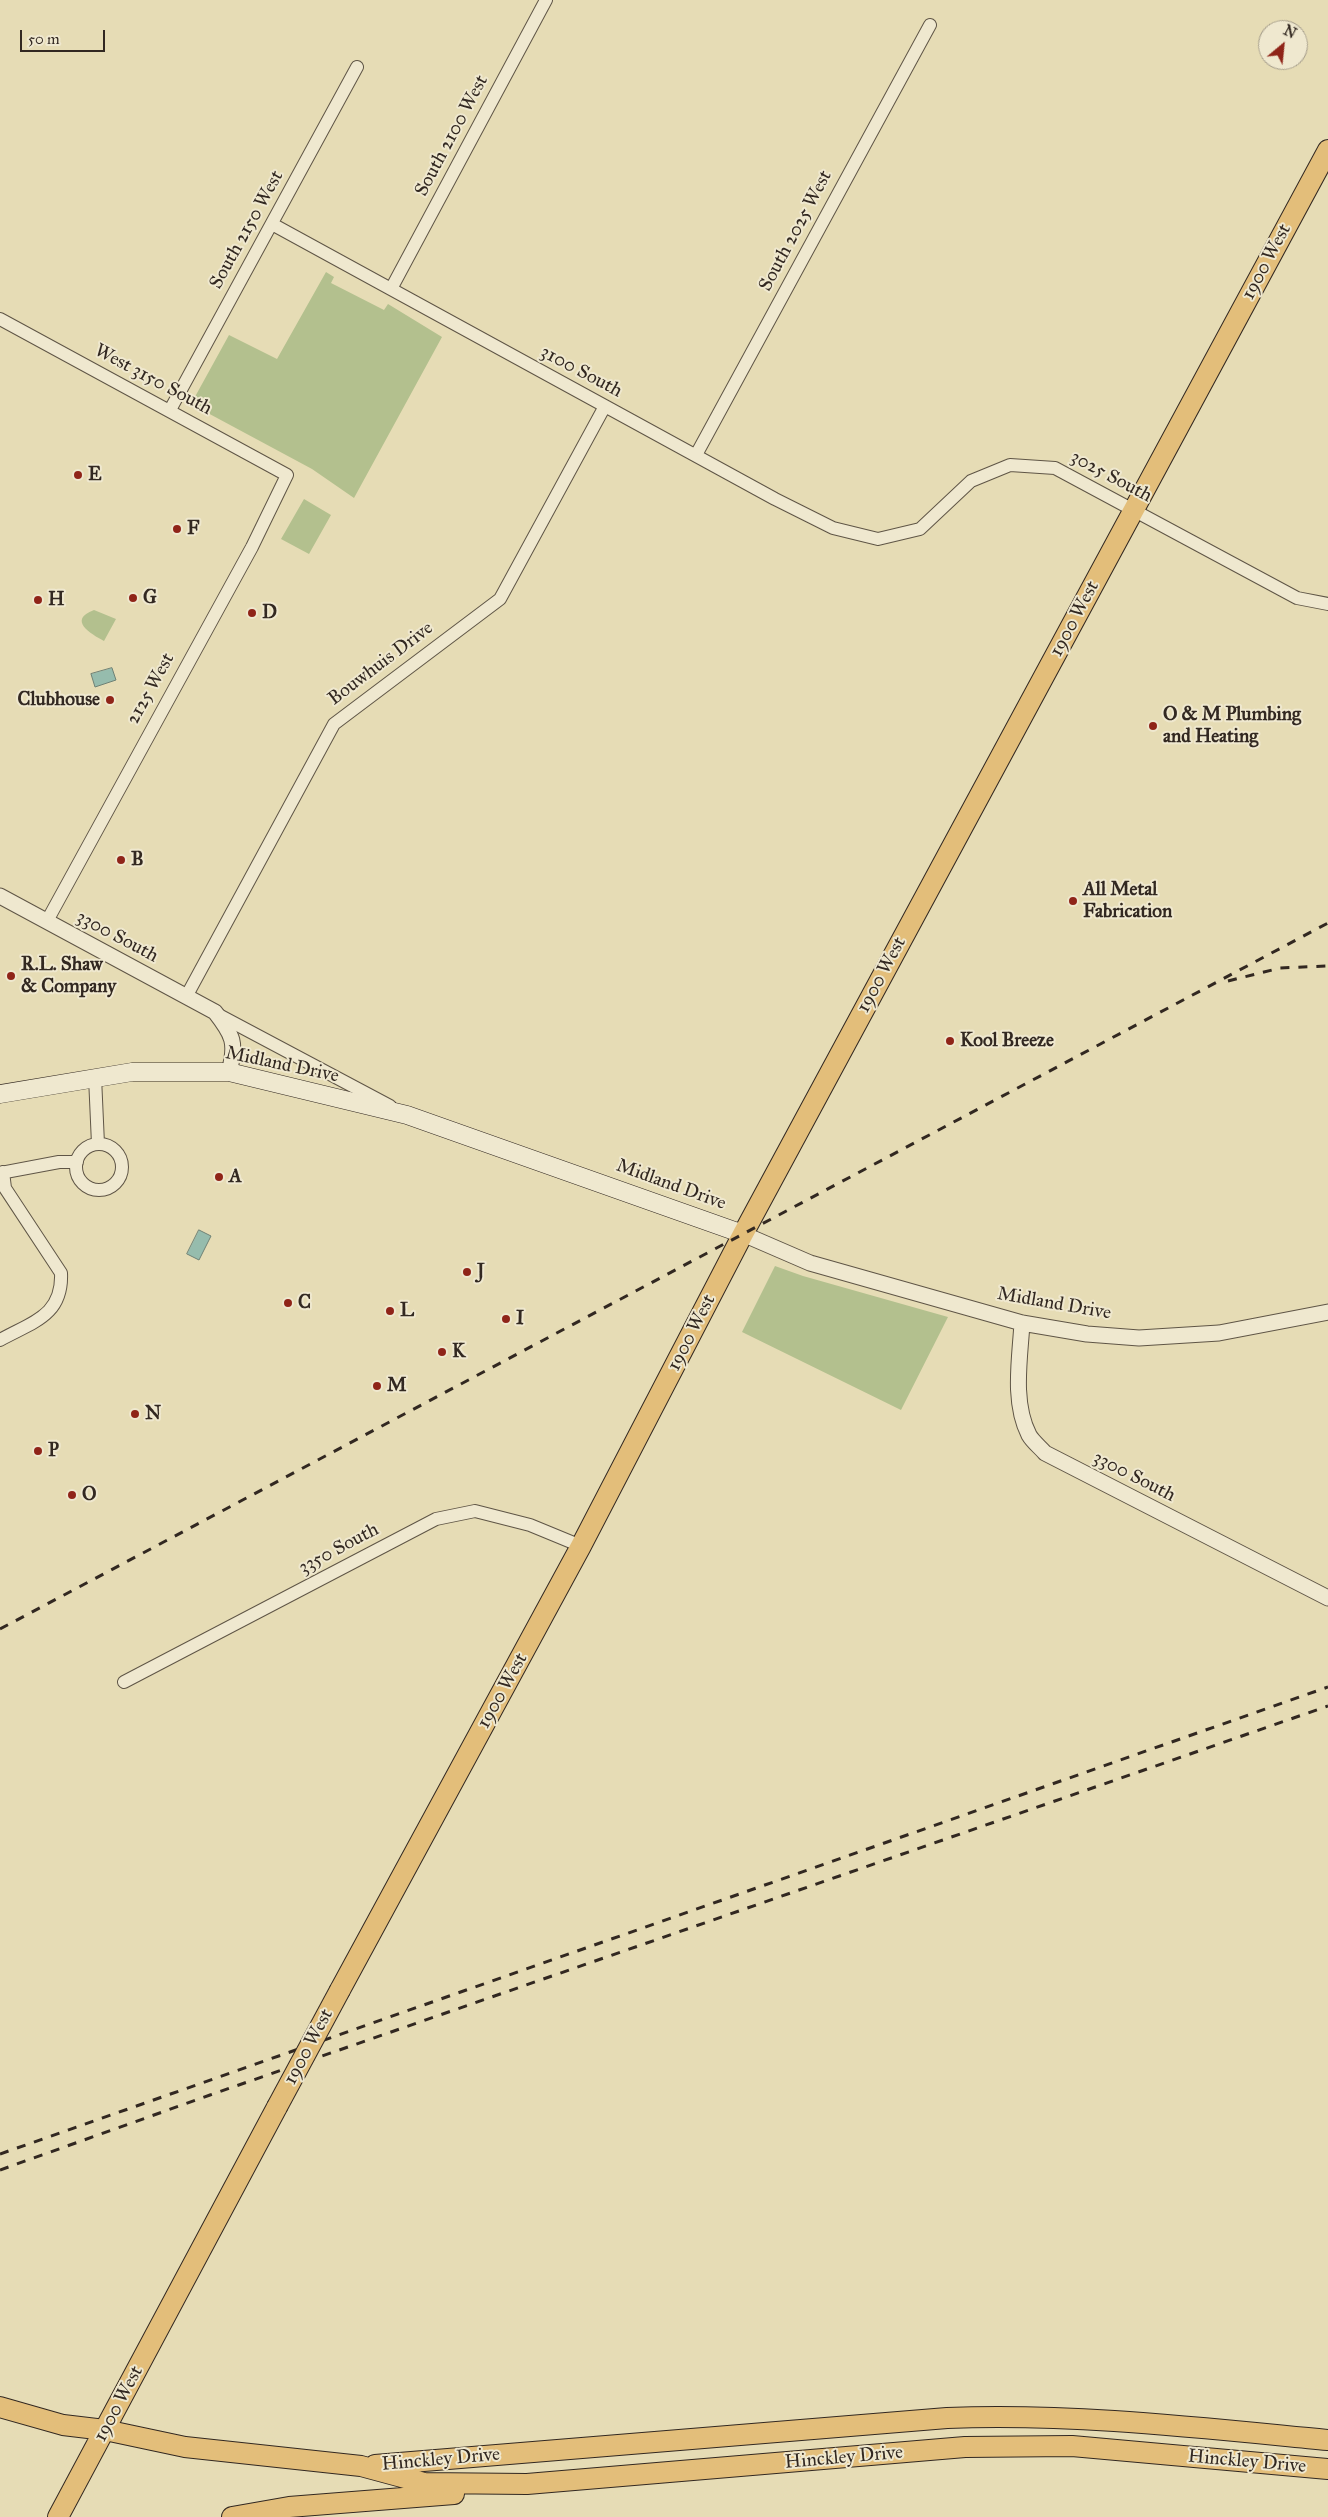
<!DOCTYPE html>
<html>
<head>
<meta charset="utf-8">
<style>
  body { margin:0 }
  #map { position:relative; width:1328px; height:2517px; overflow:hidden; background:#e6dcb5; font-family:"IM FELL Great Primer",serif }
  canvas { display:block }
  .north { position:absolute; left:1258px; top:20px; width:50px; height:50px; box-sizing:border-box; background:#efe8cf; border:1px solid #a39b89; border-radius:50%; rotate:28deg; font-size:14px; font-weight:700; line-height:20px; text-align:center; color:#322821 }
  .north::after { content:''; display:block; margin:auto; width:18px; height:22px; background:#8f2418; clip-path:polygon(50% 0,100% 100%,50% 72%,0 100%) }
  .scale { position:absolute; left:20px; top:30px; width:85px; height:22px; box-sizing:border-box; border:2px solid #322821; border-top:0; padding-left:6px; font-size:15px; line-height:18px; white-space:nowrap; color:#322821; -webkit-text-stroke:4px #efe8cf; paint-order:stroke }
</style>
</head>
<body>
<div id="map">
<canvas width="1328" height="2517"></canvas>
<div class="north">N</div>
<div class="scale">50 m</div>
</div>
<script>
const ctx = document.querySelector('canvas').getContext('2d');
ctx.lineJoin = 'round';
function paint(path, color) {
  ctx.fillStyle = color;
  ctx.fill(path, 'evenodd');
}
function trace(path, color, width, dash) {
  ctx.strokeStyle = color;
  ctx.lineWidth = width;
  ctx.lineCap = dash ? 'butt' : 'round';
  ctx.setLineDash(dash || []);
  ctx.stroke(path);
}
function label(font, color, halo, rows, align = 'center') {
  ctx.font = font + ' "IM FELL Great Primer",serif';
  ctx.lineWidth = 4;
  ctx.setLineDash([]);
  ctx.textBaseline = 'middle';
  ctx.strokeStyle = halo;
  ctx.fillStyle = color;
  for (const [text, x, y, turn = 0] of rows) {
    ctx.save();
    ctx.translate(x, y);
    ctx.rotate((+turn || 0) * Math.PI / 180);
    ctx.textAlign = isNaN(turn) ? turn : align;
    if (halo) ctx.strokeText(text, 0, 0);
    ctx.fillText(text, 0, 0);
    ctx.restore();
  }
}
paint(new Path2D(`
  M 326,272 L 334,277 L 331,283 L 384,310 L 388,304 L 442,337 L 354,498 L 312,469 L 191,404 L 229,335 L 277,359 Z
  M 304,499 L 331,515 L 309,554 L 281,539 Z
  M 94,610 L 116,619 L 104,641 C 91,634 67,620 94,610 Z
  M 775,1266 L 803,1276 L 948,1317 L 901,1410 L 742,1332 Z`), '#b3c08e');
const water = new Path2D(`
  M 112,668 L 116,680 L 95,687 L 91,674 Z
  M 199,1230 L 211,1236 L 199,1260 L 187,1254 Z`);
paint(water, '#96bcad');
trace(water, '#6e8175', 1);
const minor = new Path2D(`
  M 272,224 L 775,499 L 833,528 L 878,539 L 920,529 L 971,481 L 1010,465 L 1055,468 L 1297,598 L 1328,604
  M 391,289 L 546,0
  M 0,319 L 287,475 L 252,547 L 47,921
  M 170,410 L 357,67
  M 696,455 L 930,25
  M 186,997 L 334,724 L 500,599 L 605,406
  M 215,1013 L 390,1106
  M 95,1077 L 98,1144
  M76 1167a23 23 0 1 1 46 0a23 23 0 1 1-46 0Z
  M 0,1173 L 59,1162 L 77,1162
  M 0,1340 C 32,1322 63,1316 61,1273 L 5,1188 L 3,1172
  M 124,1682 L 436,1519 L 475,1511 L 530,1525 L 581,1546`);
const tertiary = new Path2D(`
  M 0,896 L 215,1012 C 233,1035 237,1043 229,1072
  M 743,1234 L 810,1263 L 1022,1323 L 1087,1334 L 1139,1338 L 1219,1333 L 1328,1312
  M 1022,1323 C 1020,1358 1012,1402 1029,1435 C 1033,1442 1040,1447 1045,1453 L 1328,1598`);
const secondary = new Path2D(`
  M 0,1094 L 132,1072 L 229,1072 L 407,1115 L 743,1234`);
const primary = new Path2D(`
  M 340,1990 L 581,1546 L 743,1234 L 1328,150
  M 0,2407 L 63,2425 L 105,2430 L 185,2447 L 361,2466 L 424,2483 L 527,2484 L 965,2447 L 1072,2446 L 1328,2469
  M 375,2465 L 947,2418 C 1074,2413 1202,2428 1328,2440
  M 58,2517 L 277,2107
  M 232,2517 L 289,2507 L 454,2494`);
trace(minor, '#5f5546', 14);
trace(tertiary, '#5f5546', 17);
trace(secondary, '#322821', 19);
trace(primary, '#322821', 22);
trace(minor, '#efe8cf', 12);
trace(tertiary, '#efe8cf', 15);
trace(secondary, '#efe8cf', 18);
trace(primary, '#e3be7a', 20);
trace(new Path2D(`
  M 1228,981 L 1280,968 L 1328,966
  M 0,1629 L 1328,923
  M 0,2154 L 1328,1687
  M 0,2170 L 210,2095 L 1328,1706`), '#322821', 3, [9, 9]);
const primaryBridge = new Path2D(`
  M 277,2107 L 340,1990`);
trace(primaryBridge, '#322821', 22, []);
trace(primaryBridge, '#e3be7a', 20);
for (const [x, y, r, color] of [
  [78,475,5,"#8f2418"],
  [177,529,5,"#8f2418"],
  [133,598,5,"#8f2418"],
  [38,600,5,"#8f2418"],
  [252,613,5,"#8f2418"],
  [110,700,5,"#8f2418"],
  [1153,726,5,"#8f2418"],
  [121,860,5,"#8f2418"],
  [1073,901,5,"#8f2418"],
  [11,976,5,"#8f2418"],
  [950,1041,5,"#8f2418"],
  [219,1177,5,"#8f2418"],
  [467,1272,5,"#8f2418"],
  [288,1303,5,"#8f2418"],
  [390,1311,5,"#8f2418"],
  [506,1319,5,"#8f2418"],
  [442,1352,5,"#8f2418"],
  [377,1386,5,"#8f2418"],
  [135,1414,5,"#8f2418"],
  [38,1451,5,"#8f2418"],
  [72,1495,5,"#8f2418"]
]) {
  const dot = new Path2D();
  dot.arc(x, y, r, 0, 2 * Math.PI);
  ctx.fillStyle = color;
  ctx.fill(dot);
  trace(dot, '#efe8cf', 2);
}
label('19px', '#322821', '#efe8cf', [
  ["South 2100 West",452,136,-62],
  ["South 2150 West",247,230,-61],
  ["South 2025 West",796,231,-62],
  ["1900 West",1267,262,-62],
  ["3100 South",581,372,28],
  ["West 3150 South",153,380,28],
  ["3025 South",1111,477,28],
  ["1900 West",1075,619,-62],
  ["Bouwhuis Drive",381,664,-37],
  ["2125 West",151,689,-61],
  ["3300 South",117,937,28],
  ["1900 West",882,975,-62],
  ["Midland Drive",282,1065,12],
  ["Midland Drive",671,1185,20],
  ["Midland Drive",1054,1304,10],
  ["1900 West",692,1333,-63],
  ["3300 South",1134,1477,27],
  ["3350 South",339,1549,-28],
  ["1900 West",503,1691,-61],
  ["1900 West",309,2047,-62],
  ["1900 West",119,2404,-62],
  ["Hinckley Drive",844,2458,-5],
  ["Hinckley Drive",441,2460,-5],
  ["Hinckley Drive",1247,2462,5]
]);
label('bold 19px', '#322821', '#efe8cf', [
  ["E",88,475],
  ["F",187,529],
  ["G",143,598],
  ["H",48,600],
  ["D",262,613],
  ["Clubhouse",100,700,"right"],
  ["O & M Plumbing",1163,715],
  ["and Heating",1163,737],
  ["B",131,860],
  ["All Metal",1083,890],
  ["Fabrication",1083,912],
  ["R.L. Shaw",21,965],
  ["& Company",21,987],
  ["Kool Breeze",960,1041],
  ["A",229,1177],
  ["J",477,1272],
  ["C",298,1303],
  ["L",400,1311],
  ["I",516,1319],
  ["K",452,1352],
  ["M",387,1386],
  ["N",145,1414],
  ["P",48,1451],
  ["O",82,1495]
], 'left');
</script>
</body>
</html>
